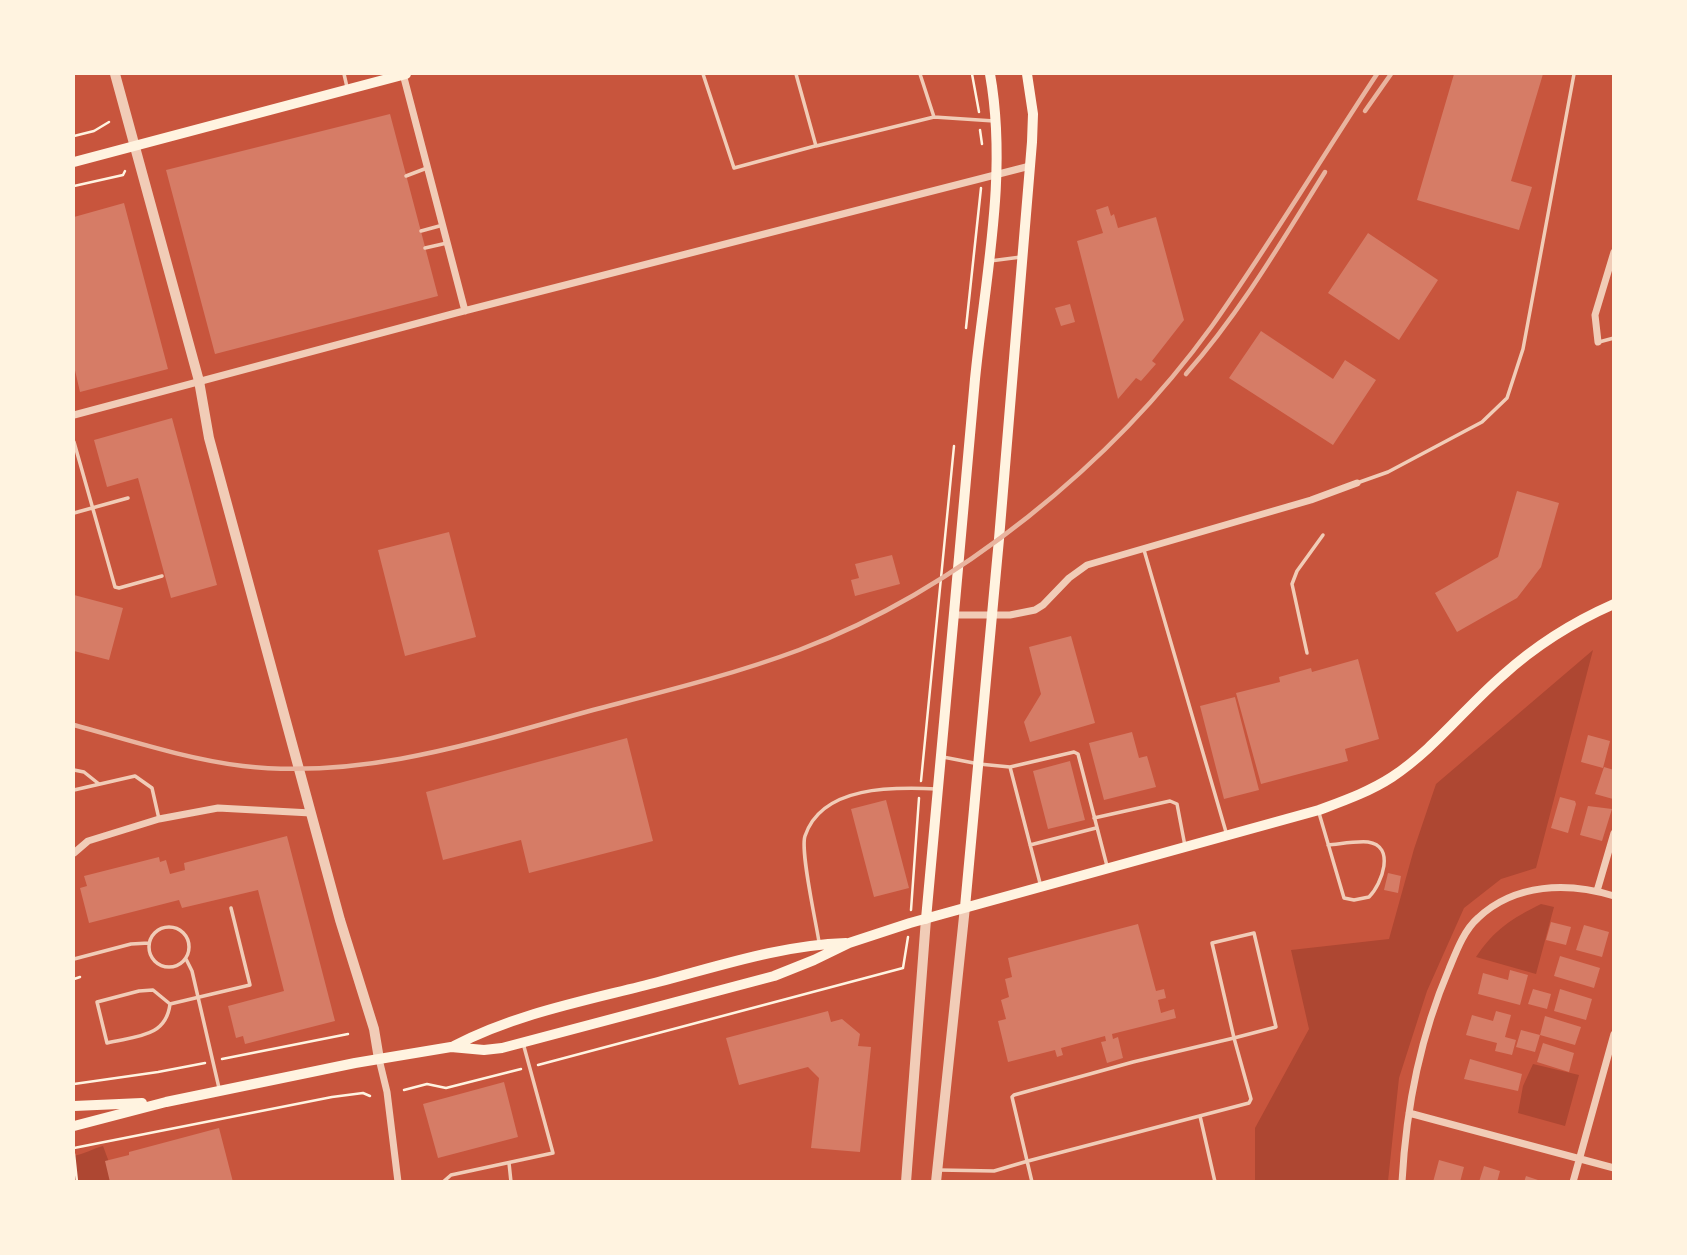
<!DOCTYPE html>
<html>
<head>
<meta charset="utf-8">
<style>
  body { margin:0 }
  #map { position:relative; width:1687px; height:1255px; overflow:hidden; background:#c8553d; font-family:"Noto Sans",sans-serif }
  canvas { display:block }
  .frame { position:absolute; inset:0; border:75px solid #fff3e0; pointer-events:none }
</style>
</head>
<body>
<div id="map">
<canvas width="1687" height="1255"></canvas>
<div class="frame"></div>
</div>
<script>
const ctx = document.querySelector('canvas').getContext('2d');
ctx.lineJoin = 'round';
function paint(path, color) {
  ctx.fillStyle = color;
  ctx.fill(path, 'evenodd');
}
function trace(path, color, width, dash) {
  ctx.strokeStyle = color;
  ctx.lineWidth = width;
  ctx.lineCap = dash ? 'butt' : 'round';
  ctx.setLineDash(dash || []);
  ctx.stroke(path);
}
paint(new Path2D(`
  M 1593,650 L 1536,868 L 1501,879 L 1464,908 L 1427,991 L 1399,1078 L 1388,1181 L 1255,1181 L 1255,1128 L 1309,1029 L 1291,950 L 1389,939 L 1414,849 L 1436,784 Z
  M 1541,904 L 1554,907 L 1536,974 L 1476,957 C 1495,929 1511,919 1541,904 Z
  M 1533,1064 L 1579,1075 L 1565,1126 L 1518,1113 L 1523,1086 Z
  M 103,1146 L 116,1181 L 74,1182 L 74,1156 C 84,1154 92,1149 103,1146 Z`), '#ae4732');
paint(new Path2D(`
  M 1454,74 L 1543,74 L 1511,181 L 1532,187 L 1519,230 L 1417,200 Z
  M 390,114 L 438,296 L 215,354 L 166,170 Z
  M 124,203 L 168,369 L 80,392 L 74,366 L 74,217 Z
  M 1108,206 L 1111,216 L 1114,214 L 1118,228 L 1156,217 L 1184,320 L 1152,361 L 1156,364 L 1141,381 L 1136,378 L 1118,399 L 1077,241 L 1103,233 L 1096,210 Z
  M 1368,233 L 1438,280 L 1399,340 L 1328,293 Z
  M 1070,304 L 1075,322 L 1061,326 L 1055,308 Z
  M 1261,331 L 1333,379 L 1345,360 L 1376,380 L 1333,445 L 1229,378 Z
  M 172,418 L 217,585 L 171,598 L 138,478 L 107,487 L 94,440 Z
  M 1517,491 L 1559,503 L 1541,567 L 1517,598 L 1457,632 L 1435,593 L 1498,557 Z
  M 449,532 L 476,637 L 405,656 L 378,550 Z
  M 892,555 L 900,584 L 855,596 L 851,580 L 859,578 L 855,564 Z
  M 74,595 L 123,608 L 109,660 L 74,651 Z
  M 1071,636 L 1095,723 L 1030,742 L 1024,722 L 1041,694 L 1029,647 Z
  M 1358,659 L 1379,739 L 1345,749 L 1348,761 L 1261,784 L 1236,693 L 1280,682 L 1279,677 L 1311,668 L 1312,672 Z
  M 1235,697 L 1259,790 L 1224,799 L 1200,706 Z
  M 1132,732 L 1139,758 L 1147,756 L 1156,787 L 1104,800 L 1089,743 Z
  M 1588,735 L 1610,741 L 1603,768 L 1581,762 Z
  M 627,738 L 653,841 L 529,873 L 521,840 L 443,860 L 426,792 Z
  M 1070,761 L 1085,820 L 1048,829 L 1033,771 Z
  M 1604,767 L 1614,770 L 1613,799 L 1595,794 Z
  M 1560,797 L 1575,801 L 1576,804 L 1568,833 L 1551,828 Z
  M 886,800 L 909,888 L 874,897 L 851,809 Z
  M 1588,806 L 1612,809 L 1602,841 L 1580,835 Z
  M 287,836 L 335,1021 L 245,1044 L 243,1036 L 236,1038 L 228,1006 L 284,991 L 258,890 L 182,908 L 179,900 L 89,923 L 80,888 L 87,886 L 84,876 L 159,857 L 160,862 L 166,860 L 170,874 L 185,870 L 184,863 Z
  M 1388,873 L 1401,876 L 1398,893 L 1384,890 Z
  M 1551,922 L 1571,927 L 1566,945 L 1546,940 Z
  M 1138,924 L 1156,991 L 1164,989 L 1166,998 L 1158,1000 L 1161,1013 L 1174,1009 L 1176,1018 L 1112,1034 L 1113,1039 L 1118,1037 L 1123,1058 L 1107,1063 L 1101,1042 L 1106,1041 L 1105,1036 L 1061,1048 L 1063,1055 L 1057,1057 L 1055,1050 L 1008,1062 L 998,1021 L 1006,1019 L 1001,1000 L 1009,997 L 1005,979 L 1012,977 L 1008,958 Z
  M 1584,925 L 1609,932 L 1602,957 L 1576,950 Z
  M 1560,956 L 1600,968 L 1594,988 L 1554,976 Z
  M 1510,970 L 1528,975 L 1520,1005 L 1478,994 L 1483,973 L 1508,980 Z
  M 1533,989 L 1551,994 L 1547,1009 L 1528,1004 Z
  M 1560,989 L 1592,999 L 1586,1020 L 1554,1011 Z
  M 828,1011 L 831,1022 L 842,1019 L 860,1034 L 858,1046 L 871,1047 L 860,1152 L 811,1148 L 819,1078 L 808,1067 L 739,1085 L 726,1038 Z
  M 1496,1011 L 1511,1015 L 1505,1037 L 1516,1040 L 1512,1055 L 1495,1051 L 1497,1043 L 1466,1035 L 1472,1015 L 1493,1021 Z
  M 1545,1016 L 1581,1027 L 1575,1045 L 1540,1035 Z
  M 1521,1030 L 1540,1035 L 1535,1052 L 1516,1047 Z
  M 1543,1043 L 1574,1053 L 1569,1072 L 1537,1062 Z
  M 1470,1059 L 1522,1074 L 1518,1091 L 1464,1079 Z
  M 504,1082 L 518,1137 L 438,1158 L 423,1104 Z
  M 219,1128 L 233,1182 L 110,1182 L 105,1161 L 129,1155 L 129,1152 Z
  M 1439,1160 L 1464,1167 L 1460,1182 L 1433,1182 Z
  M 1484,1166 L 1500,1171 L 1497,1182 L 1479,1182 Z
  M 1526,1176 L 1541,1181 L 1541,1182 L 1524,1182 Z`), '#d67c66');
trace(new Path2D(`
  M 972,74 L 979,112
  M 980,130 L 982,144
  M 74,136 L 94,131 L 109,122
  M 74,186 L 123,175 L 125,171
  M 966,328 L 981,188
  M 921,781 L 954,446
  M 911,910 L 919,798
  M 903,968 L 908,937
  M 74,979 L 80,977
  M 222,1059 L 348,1034
  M 538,1065 L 903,968
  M 74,1084 L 158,1072 L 205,1063
  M 404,1090 L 427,1084 L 446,1088 L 521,1069
  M 74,1148 L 332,1097 L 363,1093 L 370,1096
  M 74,1154 L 77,1182`), '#fff3e0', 2.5);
trace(new Path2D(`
  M 344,74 L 347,87
  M 703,74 L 734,168 L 815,146
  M 796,74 L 816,146 L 934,117 L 994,121
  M 920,74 L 934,117
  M 406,176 L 427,168
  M 421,231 L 443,225
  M 425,248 L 447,243
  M 990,261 L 1021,257
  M 1599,342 L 1614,338
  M 74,442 L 115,587 L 119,588 L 162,576
  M 1357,483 L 1388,472 L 1482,422 L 1507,398 L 1523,349 L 1574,74
  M 74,513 L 128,498
  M 1144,550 L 1226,832
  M 1307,653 L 1292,584 L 1297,571 L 1323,535
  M 943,757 L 979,764 L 1010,767 L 1074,752 L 1078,754 L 1107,866
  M 1010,767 L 1040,883
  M 74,770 L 84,772 L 99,784
  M 74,790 L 135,776 L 152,788 L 159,819
  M 1319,813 L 1344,898 L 1354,900 L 1369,897 C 1382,884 1396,846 1368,842 C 1355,841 1340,844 1328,845
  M 1094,818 L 1170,801 L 1177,804 L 1185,846
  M 1030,845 L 1096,828
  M149 947a20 20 0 1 1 40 0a20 20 0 1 1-40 0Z
  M 1254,933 L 1276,1027 L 1234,1038 L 1212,943 Z
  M 819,942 C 816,922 800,851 805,836 C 822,785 894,787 937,789
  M 74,959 L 131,944 L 149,943
  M 186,959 L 192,971 L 219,1088
  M 170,1004 L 153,990 L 139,991 L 97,1002 L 107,1043 C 135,1036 166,1038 170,1004 L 250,985 L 231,908
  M 1200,1116 L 1215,1182
  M 509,1163 L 511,1182
  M 939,1170 L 994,1171 L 1028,1161 L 1249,1103 L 1251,1099 L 1234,1038 L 1133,1062 L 1014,1095 L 1012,1097 L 1032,1182
  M 443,1182 L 451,1175 L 553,1153 L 523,1043`), '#f1ccb7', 3.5);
trace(new Path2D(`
  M 403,74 L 465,311
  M 1598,342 L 1595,315 L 1614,252
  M 74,415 L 456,313 L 1030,166
  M 954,615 L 1010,615 L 1035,610 L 1043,605 L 1069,578 L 1087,565 L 1311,500 L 1357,483
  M 74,853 L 88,841 L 159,819 L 218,808 L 311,813
  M 1597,891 L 1614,833
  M 379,1059 L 387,1092 L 398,1182
  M 1409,1113 L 1614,1168
  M 1402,1182 C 1406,1108 1420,1037 1449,969 C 1456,952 1464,930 1478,918 C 1515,883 1568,882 1614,896
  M 1573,1182 L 1614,1034`), '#f1ccb7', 7);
trace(new Path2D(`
  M 115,74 L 199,381 L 209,438 L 340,920 L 374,1029 L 379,1059
  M 906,1182 L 926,919
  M 936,1182 L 965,907`), '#f1ccb7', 10);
trace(new Path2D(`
  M 74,162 L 406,74
  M 965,907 L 999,539 L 1032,142 L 1033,114 L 1027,74
  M 926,919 C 944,739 958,559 975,379 C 985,278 1008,175 990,74
  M 454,1046 C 517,1013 589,1000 658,982 C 719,966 782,945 846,943
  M 74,1106 L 142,1103
  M 74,1126 L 166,1102 L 355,1063 L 451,1047 L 484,1050 L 502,1048 L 774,976 L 814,960 L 849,943 L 910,923 L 1319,810 C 1343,801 1369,792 1392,777 C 1434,749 1464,709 1502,676 C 1535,646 1573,622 1614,604`), '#fff3e0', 10);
trace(new Path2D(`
  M 1365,111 L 1391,74
  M 1186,374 C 1240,313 1282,241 1325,172
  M 74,725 C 129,740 186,759 243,766 C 363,780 480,741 593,710 C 662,692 732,675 799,650 C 958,590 1113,463 1212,326 C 1270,244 1322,157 1377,74`), '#e9b49f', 4.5);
</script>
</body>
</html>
